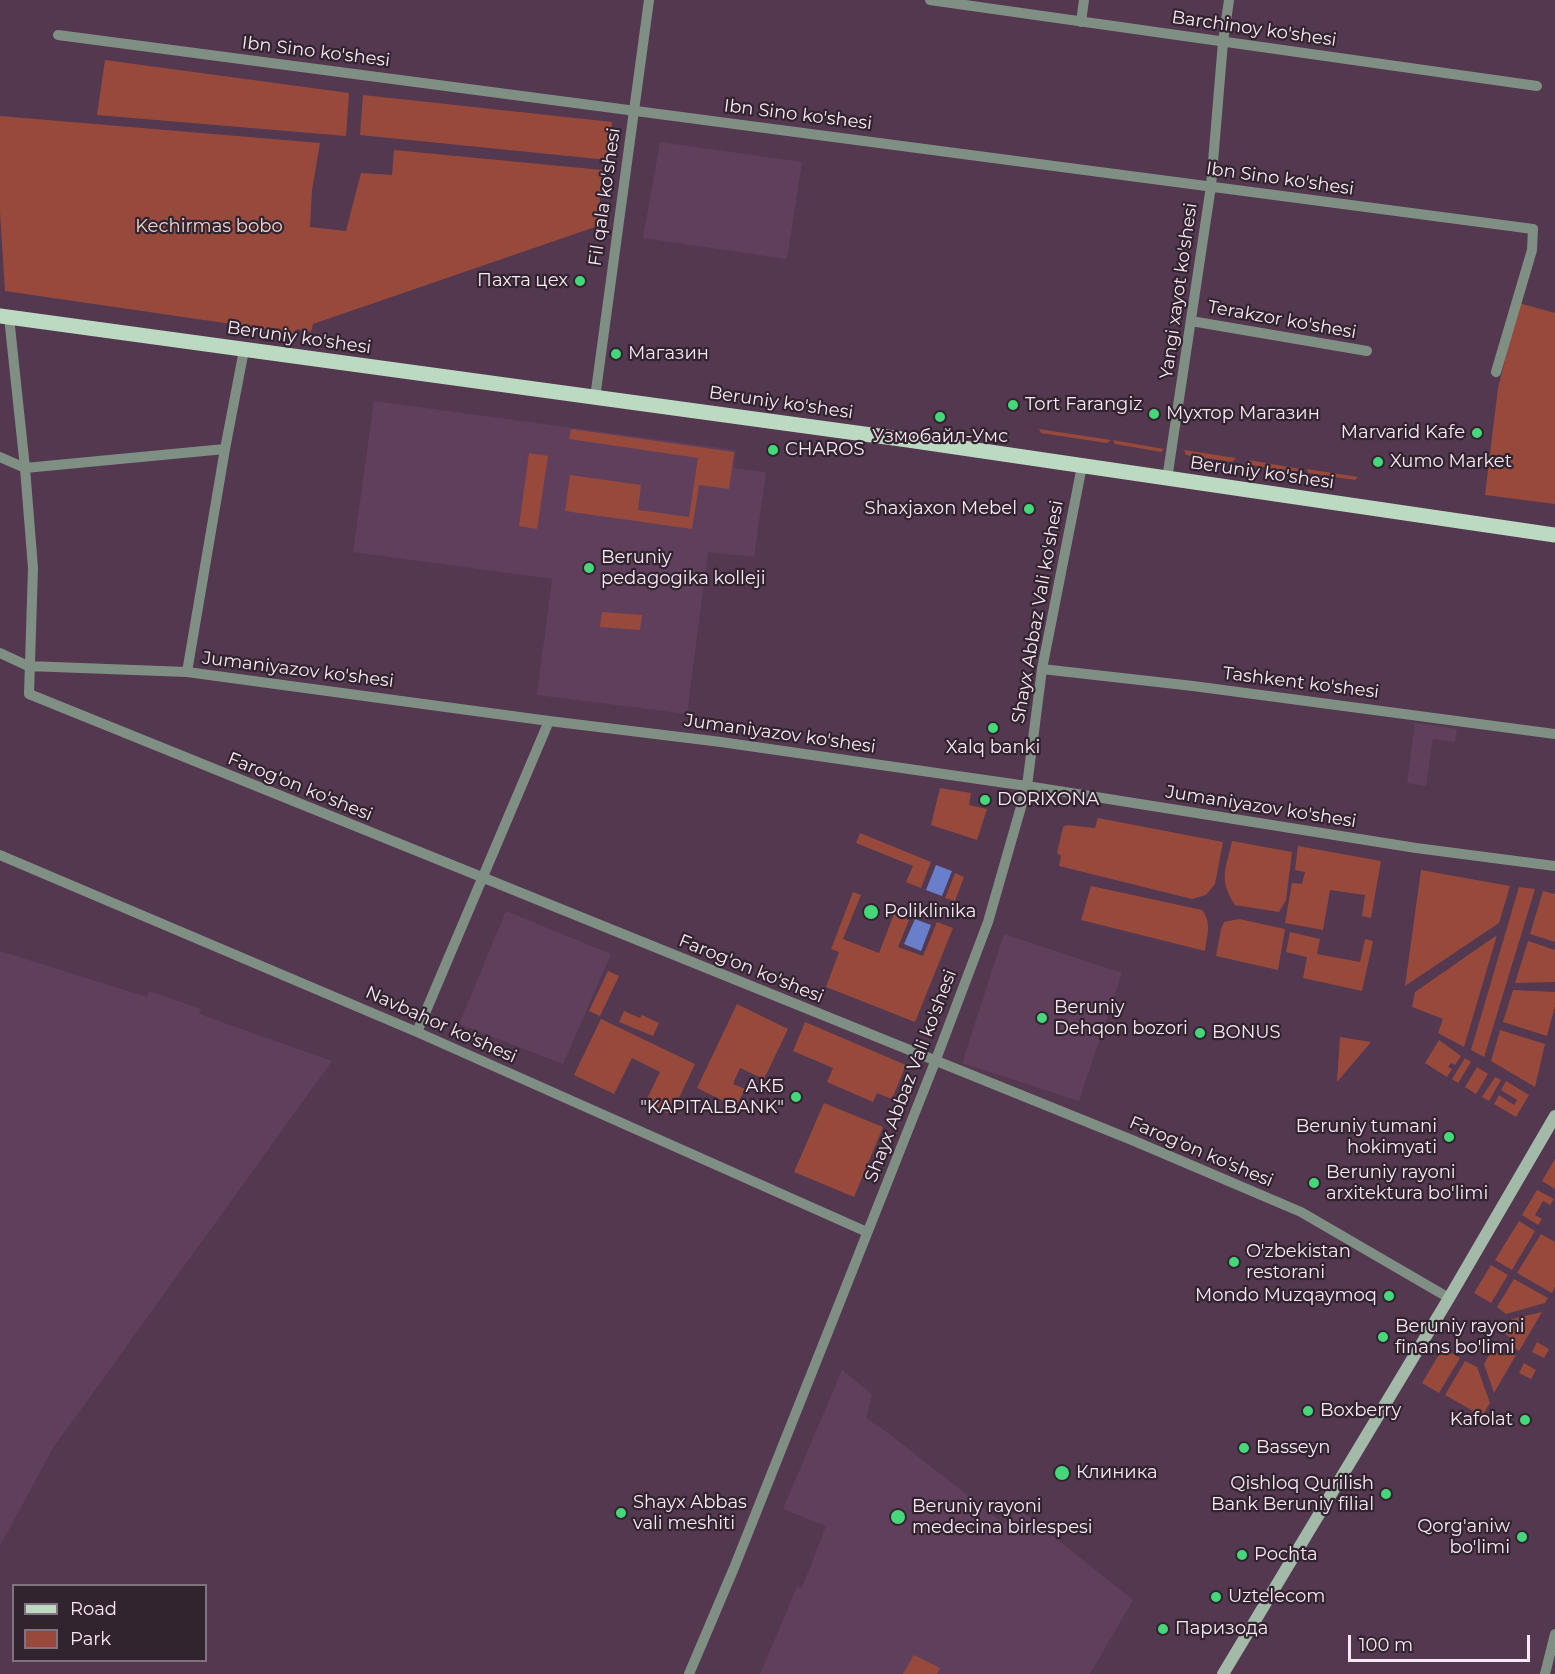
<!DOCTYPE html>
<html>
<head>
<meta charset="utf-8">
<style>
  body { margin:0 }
  #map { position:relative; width:1555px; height:1674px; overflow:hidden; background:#533850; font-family:Montserrat,sans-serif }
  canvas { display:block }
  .legend { position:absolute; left:12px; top:1584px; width:195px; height:78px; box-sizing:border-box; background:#31242f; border:2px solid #81727f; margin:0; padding:8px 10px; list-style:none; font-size:18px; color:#f9e7f6 }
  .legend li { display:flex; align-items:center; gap:12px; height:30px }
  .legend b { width:30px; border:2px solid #81727f }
  .scale { position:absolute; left:1348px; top:1635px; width:182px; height:27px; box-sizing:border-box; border:3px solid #f9e7f6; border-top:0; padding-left:8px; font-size:18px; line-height:21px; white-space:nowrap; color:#f9e7f6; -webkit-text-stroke:4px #31242f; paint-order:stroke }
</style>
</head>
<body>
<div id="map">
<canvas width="1555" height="1674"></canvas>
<ul class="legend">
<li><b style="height:8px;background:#bcdac2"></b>Road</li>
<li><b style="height:16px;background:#974a3c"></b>Park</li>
</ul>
<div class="scale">100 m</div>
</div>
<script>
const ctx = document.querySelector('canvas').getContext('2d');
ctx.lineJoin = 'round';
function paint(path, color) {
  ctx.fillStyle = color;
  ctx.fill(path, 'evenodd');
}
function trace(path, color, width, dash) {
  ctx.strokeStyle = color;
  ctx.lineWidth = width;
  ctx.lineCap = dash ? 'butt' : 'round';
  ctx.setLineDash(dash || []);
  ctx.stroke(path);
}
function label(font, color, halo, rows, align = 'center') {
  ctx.font = font + ' Montserrat,sans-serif';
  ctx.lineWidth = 4.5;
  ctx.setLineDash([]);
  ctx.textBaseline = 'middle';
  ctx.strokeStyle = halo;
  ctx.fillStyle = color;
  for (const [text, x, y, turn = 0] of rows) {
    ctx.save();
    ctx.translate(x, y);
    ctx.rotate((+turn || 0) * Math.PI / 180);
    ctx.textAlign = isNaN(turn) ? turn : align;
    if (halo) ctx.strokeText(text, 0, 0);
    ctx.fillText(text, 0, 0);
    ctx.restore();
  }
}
paint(new Path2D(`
  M 660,142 L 802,162 L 787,259 L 643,238 Z
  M 374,401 L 736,450 L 734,468 L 766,472 L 754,557 L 708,552 L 687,714 L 537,695 L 552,579 L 353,552 Z
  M 1415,723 L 1457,729 L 1455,742 L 1433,739 L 1426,786 L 1407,783 Z
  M 506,911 L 611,954 L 563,1064 L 459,1024 Z
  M 1004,934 L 1122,973 L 1079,1101 L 962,1063 Z
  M 0,951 L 147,997 L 149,991 L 201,1009 L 199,1014 L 332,1061 L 53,1448 L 0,1546 Z
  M 842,1370 L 872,1394 L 866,1418 L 892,1436 L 1004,1524 L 1019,1509 L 1133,1600 L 1090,1674 L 760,1674 L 797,1587 L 802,1588 L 826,1526 L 783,1509 Z`), '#603f5c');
paint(new Path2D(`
  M 105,60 L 349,93 L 346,136 L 97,115 Z
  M 363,95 L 612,122 L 608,160 L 360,135 Z
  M 0,116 L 320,143 L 312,190 L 310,227 L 346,231 L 361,173 L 392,175 L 394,150 L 602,170 L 598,226 L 313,324 L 311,332 L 297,329 L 293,333 L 5,291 L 0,212 Z
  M 1519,303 L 1555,313 L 1555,504 L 1485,495 L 1498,388 Z
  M 571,429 L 734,452 L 729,489 L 699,485 L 692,529 L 565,511 L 570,475 L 641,485 L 638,510 L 689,517 L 698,458 L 569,439 Z
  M 1039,429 L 1111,440 L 1107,443 L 1041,433 Z
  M 1113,440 L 1164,449 L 1161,452 L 1115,444 Z
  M 1184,450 L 1236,458 L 1232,462 L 1186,455 Z
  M 529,453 L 548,456 L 537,529 L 519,526 Z
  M 1249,460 L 1300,469 L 1296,472 L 1250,465 Z
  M 1307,469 L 1358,477 L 1355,480 L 1308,473 Z
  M 602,612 L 642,615 L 640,630 L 600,627 Z
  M 940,788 L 971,793 L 969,805 L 987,809 L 977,840 L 931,825 Z
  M 1098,818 L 1223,842 L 1215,884 L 1206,895 L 1192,899 L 1059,866 L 1061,856 L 1057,853 L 1063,827 L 1067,825 L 1095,828 Z
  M 860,833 L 931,862 L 921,888 L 906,882 L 913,866 L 856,843 Z
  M 1232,841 L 1292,852 L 1286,900 L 1279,912 L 1235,905 C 1218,879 1226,869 1232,841 Z
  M 1298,846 L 1381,861 L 1371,918 L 1362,916 L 1365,895 L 1330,890 L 1323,930 L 1285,923 L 1292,883 L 1302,884 L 1305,872 L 1295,870 Z
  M 1421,870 L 1510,886 L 1499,923 L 1405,986 Z
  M 955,873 L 964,877 L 955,901 L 945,898 Z
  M 1091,886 L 1202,910 C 1212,923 1207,935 1205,951 L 1081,920 Z
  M 1519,887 L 1535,889 L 1484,1057 L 1471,1050 Z
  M 1543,891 L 1555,894 L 1555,942 L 1530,934 Z
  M 853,892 L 861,895 L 843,939 L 879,953 L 894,914 L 909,920 L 898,947 L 923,956 L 937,922 L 953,928 L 915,1022 L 826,987 L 839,952 L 831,949 Z
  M 1239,919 L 1285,929 L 1278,970 L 1216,956 L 1221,929 L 1224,922 Z
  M 1290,932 L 1320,939 L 1317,954 L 1360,962 L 1365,939 L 1373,941 L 1362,991 L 1303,978 L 1307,957 L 1286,952 Z
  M 1497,935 L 1464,1047 L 1438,1033 L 1443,1019 L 1412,1007 L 1415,992 Z
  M 1528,941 L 1555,950 L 1555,982 L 1515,983 Z
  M 608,971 L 619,976 L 600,1016 L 589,1011 Z
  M 1513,990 L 1555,992 L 1555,1006 L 1547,1036 L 1503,1022 Z
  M 737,1004 L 788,1029 L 764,1079 L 740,1068 L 733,1084 L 745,1089 L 736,1107 L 697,1088 Z
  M 624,1011 L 640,1018 L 642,1015 L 659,1023 L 653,1036 L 619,1022 Z
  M 601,1019 L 695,1064 L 671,1115 L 645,1103 L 660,1072 L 632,1058 L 614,1094 L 574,1075 Z
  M 805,1022 L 906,1065 L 892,1099 L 877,1093 L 873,1102 L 827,1082 L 833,1068 L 793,1051 Z
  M 1500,1030 L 1545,1044 L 1535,1087 L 1491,1061 Z
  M 1340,1037 L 1371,1042 L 1337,1082 Z
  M 1439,1040 L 1461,1056 L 1455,1065 L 1451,1063 L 1448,1067 L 1452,1069 L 1447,1077 L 1425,1063 Z
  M 1465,1058 L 1471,1062 L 1458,1083 L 1452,1079 Z
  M 1477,1067 L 1488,1074 L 1476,1094 L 1465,1087 Z
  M 1495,1077 L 1501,1080 L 1489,1101 L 1482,1097 Z
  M 1506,1081 L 1529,1095 L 1516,1117 L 1494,1104 L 1499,1095 L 1514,1105 L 1517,1100 L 1501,1090 Z
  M 824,1103 L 883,1127 L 854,1197 L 794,1172 Z
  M 1555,1159 L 1555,1189 L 1542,1181 Z
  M 1537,1190 L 1554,1199 L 1550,1205 L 1543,1201 L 1535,1215 L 1542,1219 L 1538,1225 L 1522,1215 Z
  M 1519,1221 L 1535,1231 L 1512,1270 L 1495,1260 Z
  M 1541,1234 L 1555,1242 L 1555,1287 L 1552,1293 L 1517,1273 Z
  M 1491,1265 L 1508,1275 L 1491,1303 L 1474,1293 Z
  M 1514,1279 L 1548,1298 L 1545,1303 L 1506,1314 L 1497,1307 Z
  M 1542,1312 L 1519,1351 L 1511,1346 L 1514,1340 L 1504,1333 L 1512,1319 Z
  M 1537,1342 L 1549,1349 L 1544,1358 L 1532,1352 Z
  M 1443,1348 L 1460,1358 L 1439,1393 L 1422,1383 Z
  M 1492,1350 L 1504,1356 L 1508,1351 L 1516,1355 L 1494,1393 L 1484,1364 Z
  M 1465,1361 L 1477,1367 L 1490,1403 L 1482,1416 L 1445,1395 Z
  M 1524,1363 L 1536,1370 L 1531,1379 L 1519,1373 Z
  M 914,1655 L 940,1668 L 937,1674 L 903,1674 Z`), '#974a3c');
paint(new Path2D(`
  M 936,865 L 952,871 L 942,896 L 926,890 Z
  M 915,919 L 931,925 L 921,951 L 904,944 Z`), '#6a7fcb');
trace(new Path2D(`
  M 930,0 L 1537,86
  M 1081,22 L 1084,0
  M 58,35 L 1533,229 L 1532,250 L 1496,372
  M 9,317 L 25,468 L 33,568 L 29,694 L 1132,1140 L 1301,1212 L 1449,1298
  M 1191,321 L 1367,351
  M 595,398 L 649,0
  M 0,457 L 25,468 L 225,449
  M 1167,479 L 1211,186 L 1223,42 L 1229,0
  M 0,653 L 28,666 L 187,672 L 549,721 L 721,742 L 1027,786 L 1416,848 L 1555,866
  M 1042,669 L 1193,686 L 1555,734
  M 187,672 L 225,449 L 244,350
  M 0,855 L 417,1032 L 867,1232
  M 417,1032 L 549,721
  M 689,1674 L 734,1568 L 826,1337 L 935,1062 L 988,922 L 1027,786 L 1042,669 L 1082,466
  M 1545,1674 L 1555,1634`), '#808f83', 10);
trace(new Path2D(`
  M 1223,1674 L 1449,1298 L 1555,1116`), '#a2baa7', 12);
trace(new Path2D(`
  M 0,316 L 908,440 L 1555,535`), '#bcdac2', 15);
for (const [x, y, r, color] of [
  [580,281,6,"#46d77a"],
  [616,354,6,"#46d77a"],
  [1013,405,6,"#46d77a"],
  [1154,414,6,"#46d77a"],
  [940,417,6,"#46d77a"],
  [1477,433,6,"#46d77a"],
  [773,450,6,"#46d77a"],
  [1378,462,6,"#46d77a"],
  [1029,509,6,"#46d77a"],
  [589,568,6,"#46d77a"],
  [993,728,6,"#46d77a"],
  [985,800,6,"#46d77a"],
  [871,912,8,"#46d77a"],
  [1042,1018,6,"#46d77a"],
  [1200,1033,6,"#46d77a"],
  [796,1097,6,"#46d77a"],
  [1449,1137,6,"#46d77a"],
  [1314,1183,6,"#46d77a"],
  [1234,1262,6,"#46d77a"],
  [1389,1296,6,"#46d77a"],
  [1383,1337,6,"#46d77a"],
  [1308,1411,6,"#46d77a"],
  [1525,1420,6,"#46d77a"],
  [1244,1448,6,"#46d77a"],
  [1062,1473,8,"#46d77a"],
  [1386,1494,6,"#46d77a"],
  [621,1513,6,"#46d77a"],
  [898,1517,8,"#46d77a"],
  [1522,1537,6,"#46d77a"],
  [1242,1555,6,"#46d77a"],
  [1216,1597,6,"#46d77a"],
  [1163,1629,6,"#46d77a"]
]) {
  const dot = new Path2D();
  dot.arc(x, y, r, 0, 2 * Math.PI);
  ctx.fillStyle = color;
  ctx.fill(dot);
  trace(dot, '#31242f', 2);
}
label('18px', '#f9e7f6', '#31242f', [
  ["Barchinoy ko'shesi",1254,29,8],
  ["Ibn Sino ko'shesi",316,52,7],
  ["Ibn Sino ko'shesi",798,115,7],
  ["Ibn Sino ko'shesi",1280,179,8],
  ["Fil qala ko'shesi",605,197,-82],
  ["Yangi xayot ko'shesi",1179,291,-82],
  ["Terakzor ko'shesi",1282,320,10],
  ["Beruniy ko'shesi",299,338,8],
  ["Beruniy ko'shesi",781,403,8],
  ["Beruniy ko'shesi",1262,473,8],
  ["Shayx Abbaz Vali ko'shesi",1038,612,-80],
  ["Jumaniyazov ko'shesi",298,670,7],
  ["Tashkent ko'shesi",1301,683,7],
  ["Jumaniyazov ko'shesi",780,734,8],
  ["Farog'on ko'shesi",300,787,22],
  ["Jumaniyazov ko'shesi",1261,807,9],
  ["Farog'on ko'shesi",751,969,22],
  ["Navbahor ko'shesi",441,1025,24],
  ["Shayx Abbaz Vali ko'shesi",911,1076,-69],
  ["Farog'on ko'shesi",1201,1152,23]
]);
label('18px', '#eed5d0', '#31242f', [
  ["Kechirmas bobo",209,227]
]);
label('18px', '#f9e7f6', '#31242f', [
  ["Пахта цех",568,281,"right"],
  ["Магазин",628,354],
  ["Tort Farangiz",1025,405],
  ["Мухтор Магазин",1166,414],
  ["Marvarid Kafe",1465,433,"right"],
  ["Узмобайл-Умс",940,437,"center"],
  ["CHAROS",785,450],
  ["Xumo Market",1390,462],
  ["Shaxjaxon Mebel",1017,509,"right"],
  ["Beruniy",601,558],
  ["pedagogika kolleji",601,579],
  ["Xalq banki",993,748,"center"],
  ["DORIXONA",997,800],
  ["Poliklinika",884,912],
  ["Beruniy",1054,1008],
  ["Dehqon bozori",1054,1029],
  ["BONUS",1212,1033],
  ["АКБ",784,1087,"right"],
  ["\"KAPITALBANK\"",784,1108,"right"],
  ["Beruniy tumani",1437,1127,"right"],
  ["hokimyati",1437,1148,"right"],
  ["Beruniy rayoni",1326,1173],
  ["arxitektura bo'limi",1326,1194],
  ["O'zbekistan",1246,1252],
  ["restorani",1246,1273],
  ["Mondo Muzqaymoq",1377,1296,"right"],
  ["Beruniy rayoni",1395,1327],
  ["finans bo'limi",1395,1348],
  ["Boxberry",1320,1411],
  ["Kafolat",1513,1420,"right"],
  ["Basseyn",1256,1448],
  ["Клиника",1076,1473],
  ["Qishloq Qurilish",1374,1484,"right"],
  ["Bank Beruniy filial",1374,1505,"right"],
  ["Shayx Abbas",633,1503],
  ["vali meshiti",633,1524],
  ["Beruniy rayoni",912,1507],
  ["medecina birlespesi",912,1528],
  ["Qorg'aniw",1510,1527,"right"],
  ["bo'limi",1510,1548,"right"],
  ["Pochta",1254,1555],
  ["Uztelecom",1228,1597],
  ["Паризода",1175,1629]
], 'left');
</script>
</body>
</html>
